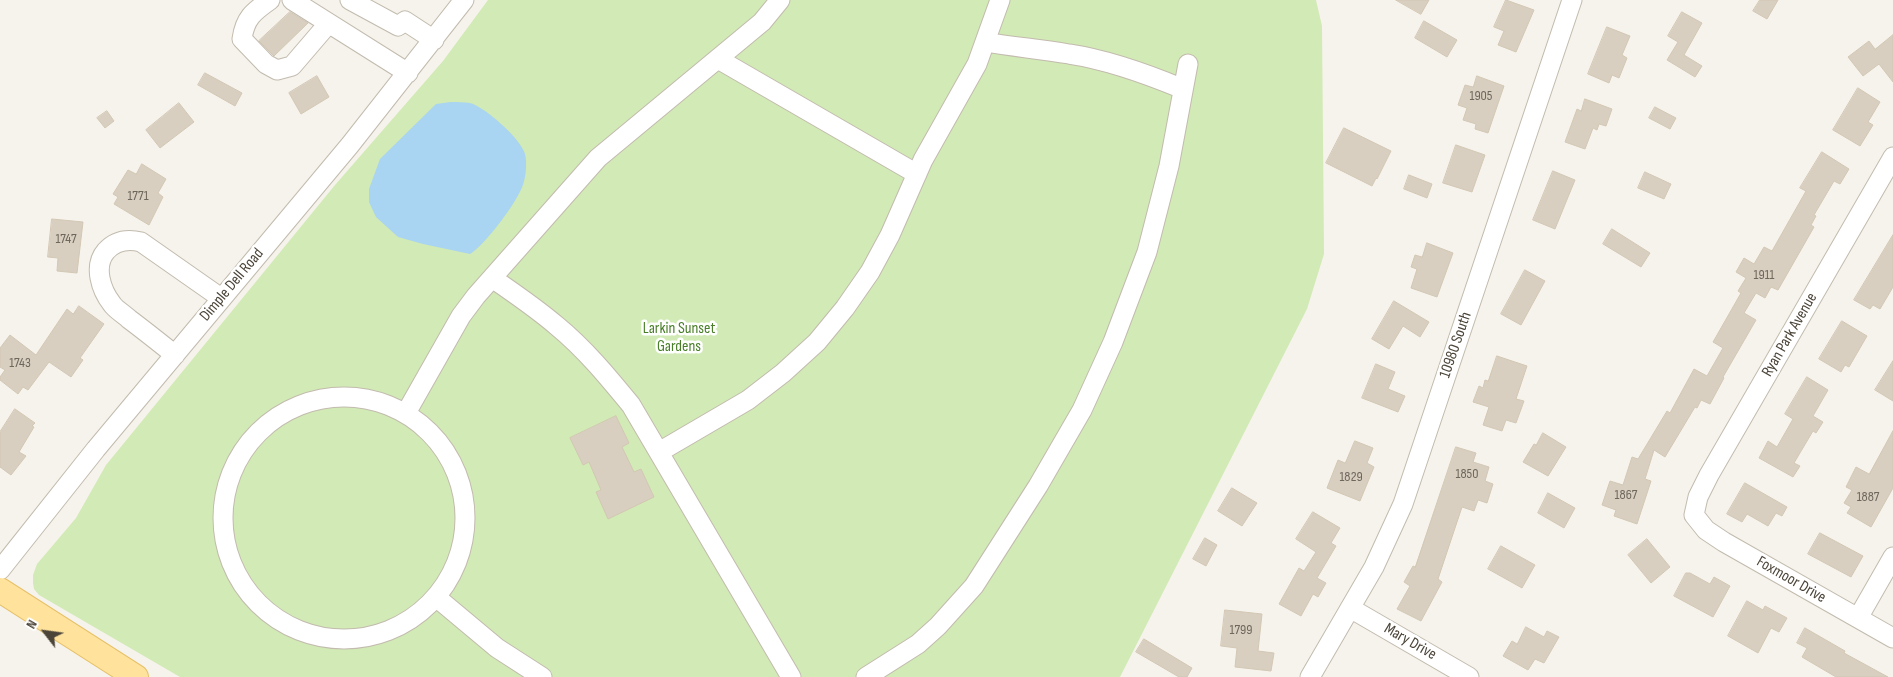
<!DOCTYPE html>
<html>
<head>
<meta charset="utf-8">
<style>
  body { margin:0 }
  #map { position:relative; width:1893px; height:677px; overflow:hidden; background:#f6f3ec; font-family:"Sofia Sans Condensed",sans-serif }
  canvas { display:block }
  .north { position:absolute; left:20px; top:607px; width:50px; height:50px; -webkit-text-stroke:4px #fff; paint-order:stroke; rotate:300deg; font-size:14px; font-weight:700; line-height:20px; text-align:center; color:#4b4439 }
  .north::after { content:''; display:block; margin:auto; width:18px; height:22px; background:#4b4439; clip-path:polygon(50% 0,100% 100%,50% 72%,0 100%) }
</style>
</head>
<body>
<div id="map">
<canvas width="1893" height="677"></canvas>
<div class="north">N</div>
</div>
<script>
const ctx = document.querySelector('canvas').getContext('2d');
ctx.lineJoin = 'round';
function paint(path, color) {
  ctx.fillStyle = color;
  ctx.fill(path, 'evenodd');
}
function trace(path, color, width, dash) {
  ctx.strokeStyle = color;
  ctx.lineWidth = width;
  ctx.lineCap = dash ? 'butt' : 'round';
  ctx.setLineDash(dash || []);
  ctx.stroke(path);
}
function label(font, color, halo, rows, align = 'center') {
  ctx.font = font + ' "Sofia Sans Condensed",sans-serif';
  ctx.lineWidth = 5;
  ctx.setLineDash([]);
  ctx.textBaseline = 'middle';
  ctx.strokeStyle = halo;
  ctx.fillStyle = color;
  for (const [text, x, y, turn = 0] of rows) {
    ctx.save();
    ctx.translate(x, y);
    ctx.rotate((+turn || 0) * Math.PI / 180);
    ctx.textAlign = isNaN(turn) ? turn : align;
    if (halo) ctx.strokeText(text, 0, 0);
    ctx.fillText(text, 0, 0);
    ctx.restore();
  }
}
paint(new Path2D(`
  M 488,0 L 1316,0 L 1322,26 L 1324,254 L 1307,309 L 1120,677 L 180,677 L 39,595 L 34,589 L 33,583 L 33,575 L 37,564 L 76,518 L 106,465 L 335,185 L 443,61 Z`), '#d2eab5');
paint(new Path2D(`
  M 451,102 C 457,102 464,102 470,103 C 485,107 521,139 525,154 C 527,161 526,175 524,181 C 521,198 485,245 470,254 L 423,244 L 398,237 L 376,217 L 369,202 L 369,189 L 380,159 L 436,104 Z`), '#a9d4f2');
const building = new Path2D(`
  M 1396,0 L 1429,0 L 1421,14 Z
  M 1506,0 L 1534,10 L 1516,52 L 1498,45 L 1504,31 L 1494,27 Z
  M 1760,0 L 1778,0 L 1767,19 L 1753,11 Z
  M 290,12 L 308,23 L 274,56 L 259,41 Z
  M 1682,12 L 1702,23 L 1684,55 L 1702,66 L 1695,77 L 1667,60 L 1678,42 L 1668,36 Z
  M 1424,21 L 1457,40 L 1447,57 L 1415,38 Z
  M 1607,27 L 1630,36 L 1622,55 L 1627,58 L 1619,78 L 1612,75 L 1609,83 L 1588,74 Z
  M 1893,35 L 1893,82 L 1879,64 L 1863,76 L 1848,57 L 1869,41 L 1875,49 Z
  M 205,73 L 242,93 L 235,106 L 198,85 Z
  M 317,76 L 329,97 L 301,114 L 289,93 Z
  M 1477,76 L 1504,86 L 1488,133 L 1475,129 L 1476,124 L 1463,120 L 1467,108 L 1458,105 L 1465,85 L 1473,87 Z
  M 1858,88 L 1880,102 L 1868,122 L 1873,125 L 1860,146 L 1833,130 Z
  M 1585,99 L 1612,109 L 1606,126 L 1599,124 L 1597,130 L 1593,128 L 1585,149 L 1565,142 L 1577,109 L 1581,111 Z
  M 179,103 L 194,122 L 160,148 L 146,130 Z
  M 1655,107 L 1676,118 L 1670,129 L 1649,118 Z
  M 107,111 L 114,121 L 105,128 L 97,118 Z
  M 1344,128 L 1391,151 L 1377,179 L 1376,178 L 1372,186 L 1326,163 Z
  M 1456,145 L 1485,155 L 1472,192 L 1443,183 Z
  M 1822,152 L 1849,169 L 1840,184 L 1834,181 L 1814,215 L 1816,216 L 1811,225 L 1814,227 L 1778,290 L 1771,287 L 1765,298 L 1756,293 L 1744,313 L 1756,320 L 1723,377 L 1724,378 L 1710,404 L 1701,400 L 1697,408 L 1695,407 L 1665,457 L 1654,450 L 1645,479 L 1651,481 L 1637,524 L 1614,516 L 1616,510 L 1602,505 L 1610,481 L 1623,485 L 1632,457 L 1638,459 L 1667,411 L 1670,413 L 1694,369 L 1707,376 L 1723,348 L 1713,342 L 1741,293 L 1738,291 L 1746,278 L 1736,272 L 1744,258 L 1754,264 L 1764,247 L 1772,251 L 1806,191 L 1800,188 Z
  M 142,164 L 166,179 L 158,193 L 163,197 L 149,225 L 114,204 L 118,197 L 113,194 L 128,170 L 136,174 Z
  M 1553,171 L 1575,180 L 1555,229 L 1533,220 Z
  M 1645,172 L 1671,184 L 1664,199 L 1638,188 Z
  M 1409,175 L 1432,184 L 1427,198 L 1404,189 Z
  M 52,219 L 83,222 L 77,273 L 57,271 L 58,258 L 48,257 Z
  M 1612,229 L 1650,253 L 1641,267 L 1603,244 Z
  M 1893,235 L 1893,287 L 1880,309 L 1873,305 L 1870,309 L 1854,300 Z
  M 1427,243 L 1453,253 L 1437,297 L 1411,288 L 1417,269 L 1411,267 L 1415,255 L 1422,257 Z
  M 1525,270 L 1545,281 L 1521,325 L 1501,314 Z
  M 1394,301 L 1429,322 L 1420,337 L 1403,326 L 1389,349 L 1372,339 Z
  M 79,306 L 104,324 L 80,358 L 83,360 L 71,377 L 49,362 L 28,390 L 23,387 L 18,394 L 0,380 L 0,377 L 5,370 L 0,367 L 0,348 L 10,335 L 36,355 L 67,309 L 73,314 Z
  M 1842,321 L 1867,336 L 1849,367 L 1845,365 L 1841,372 L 1819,359 Z
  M 1497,356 L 1527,366 L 1516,399 L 1524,401 L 1516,423 L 1506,420 L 1502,431 L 1483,425 L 1489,407 L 1473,402 L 1479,386 L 1483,388 L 1485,380 L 1488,381 Z
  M 1893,361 L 1893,401 L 1875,390 Z
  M 1376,364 L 1395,372 L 1388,389 L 1405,396 L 1398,412 L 1362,398 Z
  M 1807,377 L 1828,390 L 1813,416 L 1823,422 L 1816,433 L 1813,431 L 1794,463 L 1800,466 L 1793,477 L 1759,458 L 1768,441 L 1777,447 L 1793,419 L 1785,414 Z
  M 15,409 L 35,423 L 32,426 L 34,427 L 19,452 L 26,456 L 11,475 L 0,467 L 0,432 Z
  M 616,416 L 629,443 L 622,447 L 634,472 L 641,469 L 654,497 L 608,519 L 596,492 L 601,490 L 589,462 L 583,465 L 570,438 Z
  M 1893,431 L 1893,488 L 1871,527 L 1847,513 L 1851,507 L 1844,503 L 1852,490 L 1846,487 L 1856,467 L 1869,474 Z
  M 1543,433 L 1566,447 L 1548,476 L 1523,462 L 1534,444 L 1536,445 Z
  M 1355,441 L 1373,448 L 1367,463 L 1374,467 L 1360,501 L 1327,488 L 1338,460 L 1345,463 Z
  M 1456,447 L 1476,453 L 1473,462 L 1489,467 L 1485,481 L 1493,484 L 1487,503 L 1478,500 L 1474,511 L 1462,507 L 1438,579 L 1442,582 L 1421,621 L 1397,609 L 1410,586 L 1404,582 L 1413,566 L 1415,567 Z
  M 1745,483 L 1787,507 L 1782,516 L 1776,513 L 1768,526 L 1747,514 L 1742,522 L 1727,514 Z
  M 1232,488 L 1257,503 L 1242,526 L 1218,511 Z
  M 1548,493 L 1575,508 L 1564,528 L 1538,513 Z
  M 1313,512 L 1340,528 L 1331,543 L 1336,546 L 1317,578 L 1326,583 L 1318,597 L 1313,594 L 1301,616 L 1279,604 L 1299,568 L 1304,571 L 1316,552 L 1296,539 Z
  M 1820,533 L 1863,556 L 1851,577 L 1808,554 Z
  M 1205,538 L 1217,545 L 1206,566 L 1193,559 Z
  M 1647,539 L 1670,567 L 1651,583 L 1628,555 Z
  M 1501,546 L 1535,565 L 1522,588 L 1488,569 Z
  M 1686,573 L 1690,573 L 1710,584 L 1714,577 L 1730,586 L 1713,617 L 1674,596 Z
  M 1747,601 L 1763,610 L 1765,606 L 1787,618 L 1779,632 L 1771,628 L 1758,653 L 1728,636 Z
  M 1225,610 L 1262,614 L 1258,651 L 1274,653 L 1271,671 L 1235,667 L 1237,648 L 1221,646 Z
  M 1526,627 L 1544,637 L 1547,631 L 1559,637 L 1544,663 L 1535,659 L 1528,670 L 1503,656 L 1512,641 L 1517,644 Z
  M 1805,628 L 1845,651 L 1844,653 L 1888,677 L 1836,677 L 1802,657 L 1807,648 L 1797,643 Z
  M 1144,639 L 1192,668 L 1187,677 L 1179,677 L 1136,652 Z`);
paint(building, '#d8cfc1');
trace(building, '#d3c7b4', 1);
const minor = new Path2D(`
  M 270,0 C 253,12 245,18 242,39 L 266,64 L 277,70 L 292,66 L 328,24
  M 292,0 L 408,73
  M 350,0 L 398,26 L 405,21 L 434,40
  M 985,42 C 1013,47 1041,49 1069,54 C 1109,60 1147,74 1183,89
  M 718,59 L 917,174
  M 1893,157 L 1709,475 L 1698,497 L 1694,515 L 1706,530 L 1724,542 L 1893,638
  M 492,278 C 514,293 536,308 557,326 C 585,349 608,377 631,405 L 791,677
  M 175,355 C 160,343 145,331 129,319 C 124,314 116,310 112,304 C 101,290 93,266 106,251 C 116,240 129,239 141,242 L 221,298
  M223 518a121 121 0 1 1 242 0a121 121 0 1 1-242 0Z
  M 406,413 L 461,316 L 476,296 L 598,158 L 762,22 L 780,0
  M 659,452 L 748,400 L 783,373 L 817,342 L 845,308 L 870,272 L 890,235 L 923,160 L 977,64 L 1000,0
  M 0,570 L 96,449 L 350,145 L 464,0
  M 436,597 L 497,648 L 542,677
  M 1350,608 L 1469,677
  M 1858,618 L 1893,557
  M 866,677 L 918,644 L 938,626 L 974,586 L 1038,486 L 1082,410 L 1113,342 L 1147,252 L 1169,166 L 1188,64
  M 1310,677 L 1374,567 L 1403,504 L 1572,0`);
const major = new Path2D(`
  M 0,590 L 136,677`);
trace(minor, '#c2bbae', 21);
trace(major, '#e6c16a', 26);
trace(minor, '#fff', 19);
trace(major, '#ffe39c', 24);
label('14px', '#6e675b', null, [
  ["1905",1481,96],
  ["1771",138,196],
  ["1747",66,239],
  ["1911",1764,275],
  ["1743",20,363],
  ["1850",1467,474],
  ["1829",1351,477],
  ["1867",1626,495],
  ["1887",1868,497],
  ["1799",1241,630]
]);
label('16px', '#4b4439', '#fff', [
  ["Dimple Dell Road",232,285,-50],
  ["Ryan Park Avenue",1790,335,-60],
  ["10980 South",1456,345,-71],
  ["Foxmoor Drive",1791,580,30],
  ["Mary Drive",1410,642,30]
]);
label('16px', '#4a7f2a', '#fff', [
  ["Larkin Sunset",679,329],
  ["Gardens",679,347]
]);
</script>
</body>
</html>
